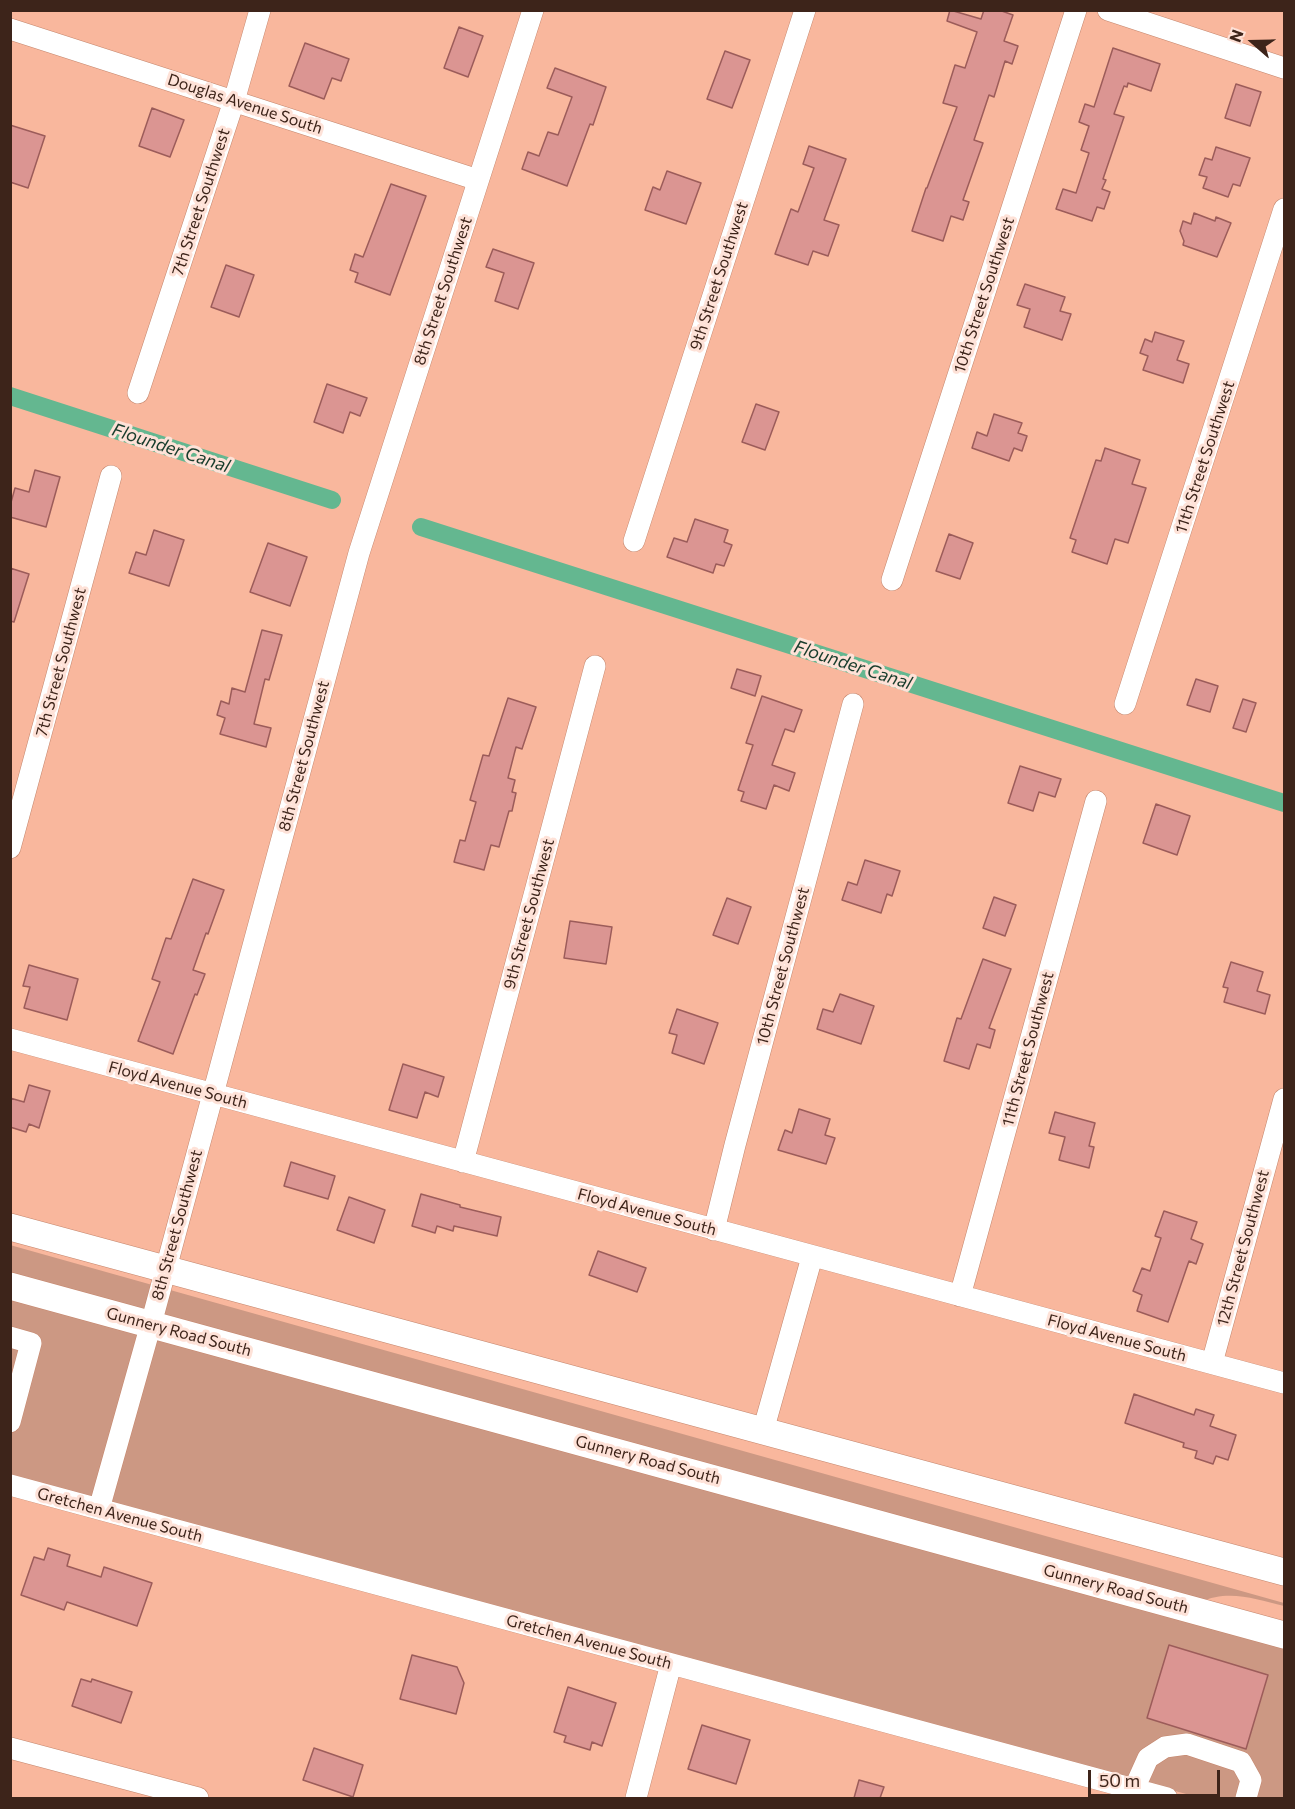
<!DOCTYPE html>
<html>
<head>
<meta charset="utf-8">
<style>
  body { margin:0 }
  #map { position:relative; width:1295px; height:1809px; overflow:hidden; background:#f9b79d; font-family:Commissioner,sans-serif }
  canvas { display:block }
  .frame { position:absolute; inset:0; border:12px solid #3d241a; pointer-events:none }
  .north { position:absolute; left:1223px; top:12px; width:60px; height:60px; -webkit-text-stroke:4px #fee2d8; paint-order:stroke; rotate:290deg; font-size:16px; font-weight:700; line-height:24px; text-align:center; color:#3d241a }
  .north::after { content:''; display:block; margin:auto; width:21px; height:27px; background:#3d241a; clip-path:polygon(50% 0,100% 100%,50% 72%,0 100%) }
  .scale { position:absolute; left:1088px; top:1770px; width:132px; height:27px; box-sizing:border-box; border:3px solid #3d241a; border-top:0; padding-left:8px; font-size:18px; line-height:21px; white-space:nowrap; color:#3d241a; -webkit-text-stroke:4px #fee2d8; paint-order:stroke }
</style>
</head>
<body>
<div id="map">
<canvas width="1295" height="1809"></canvas>
<div class="frame"></div>
<div class="north">N</div>
<div class="scale">50 m</div>
</div>
<script>
const ctx = document.querySelector('canvas').getContext('2d');
ctx.lineJoin = 'round';
function paint(path, color) {
  ctx.fillStyle = color;
  ctx.fill(path, 'evenodd');
}
function trace(path, color, width, dash) {
  ctx.strokeStyle = color;
  ctx.lineWidth = width;
  ctx.lineCap = dash ? 'butt' : 'round';
  ctx.setLineDash(dash || []);
  ctx.stroke(path);
}
function label(font, color, halo, rows, align = 'center') {
  ctx.font = font + ' Commissioner,sans-serif';
  ctx.lineWidth = 6;
  ctx.setLineDash([]);
  ctx.textBaseline = 'middle';
  ctx.strokeStyle = halo;
  ctx.fillStyle = color;
  for (const [text, x, y, turn = 0] of rows) {
    ctx.save();
    ctx.translate(x, y);
    ctx.rotate((+turn || 0) * Math.PI / 180);
    ctx.textAlign = isNaN(turn) ? turn : align;
    if (halo) ctx.strokeText(text, 0, 0);
    ctx.fillText(text, 0, 0);
    ctx.restore();
  }
}
paint(new Path2D(`
  M 10,1245 L 1284,1603 L 1284,1606 C 1255,1599 1229,1589 1200,1602 L 11,1277 Z
  M 10,1296 L 1284,1644 L 1284,1798 L 1201,1798 L 11,1476 Z`), '#cc9883');
trace(new Path2D(`
  M 10,396 L 332,500
  M 421,527 L 1284,803`), '#64b790', 18);
const building = new Path2D(`
  M 950,10 L 981,19 L 984,10 L 999,10 L 1013,15 L 1004,41 L 1018,46 L 1012,64 L 1005,61 L 994,97 L 989,95 L 974,140 L 983,143 L 963,200 L 969,202 L 963,220 L 951,216 L 943,241 L 912,231 L 926,188 L 927,188 L 957,107 L 943,103 L 955,65 L 965,68 L 977,32 L 947,21 Z
  M 459,27 L 483,36 L 468,77 L 444,68 Z
  M 305,43 L 349,59 L 341,81 L 332,78 L 324,99 L 289,86 Z
  M 1113,48 L 1160,64 L 1151,91 L 1128,83 L 1127,87 L 1124,86 L 1114,114 L 1124,117 L 1103,179 L 1106,180 L 1102,189 L 1110,192 L 1104,209 L 1097,207 L 1092,221 L 1056,209 L 1063,189 L 1076,193 L 1089,153 L 1081,150 L 1089,126 L 1079,122 L 1085,104 L 1094,107 Z
  M 725,51 L 750,60 L 732,108 L 707,99 Z
  M 555,68 L 606,87 L 593,125 L 590,124 L 567,186 L 522,169 L 528,152 L 539,156 L 548,132 L 558,135 L 572,97 L 547,88 Z
  M 1236,84 L 1261,92 L 1250,126 L 1225,118 Z
  M 152,108 L 184,120 L 170,157 L 139,146 Z
  M 10,125 L 45,136 L 28,188 L 10,182 Z
  M 809,146 L 846,159 L 824,220 L 839,225 L 828,256 L 813,251 L 808,265 L 775,254 L 791,209 L 798,212 L 814,168 L 803,164 Z
  M 1216,147 L 1250,158 L 1240,186 L 1233,184 L 1228,197 L 1203,188 L 1207,177 L 1199,175 L 1205,158 L 1212,160 Z
  M 667,171 L 701,183 L 686,224 L 645,210 L 653,187 L 660,190 Z
  M 391,184 L 426,196 L 390,295 L 355,282 L 358,273 L 350,270 L 355,254 L 363,257 Z
  M 1194,213 L 1215,221 L 1216,217 L 1231,223 L 1217,257 L 1183,245 L 1184,241 L 1180,231 L 1183,221 L 1191,224 Z
  M 493,249 L 534,263 L 518,309 L 495,301 L 504,273 L 486,267 Z
  M 226,265 L 254,275 L 239,317 L 211,307 Z
  M 1025,284 L 1065,297 L 1060,311 L 1071,314 L 1062,340 L 1024,327 L 1030,309 L 1017,305 Z
  M 1155,332 L 1184,341 L 1177,360 L 1189,364 L 1183,383 L 1143,370 L 1148,356 L 1140,353 L 1145,339 L 1152,342 Z
  M 327,384 L 367,398 L 360,416 L 350,412 L 343,433 L 314,422 Z
  M 756,404 L 779,412 L 765,450 L 742,442 Z
  M 994,414 L 1022,423 L 1018,433 L 1027,436 L 1022,451 L 1014,448 L 1009,461 L 972,448 L 977,432 L 987,436 Z
  M 1105,448 L 1140,460 L 1132,484 L 1146,488 L 1128,543 L 1115,539 L 1107,564 L 1072,552 L 1076,540 L 1070,538 L 1096,460 L 1101,461 Z
  M 35,470 L 60,477 L 46,527 L 10,517 L 10,506 L 15,488 L 29,492 Z
  M 695,519 L 728,530 L 724,542 L 732,545 L 724,566 L 716,564 L 713,573 L 667,557 L 674,538 L 687,542 Z
  M 154,530 L 184,540 L 169,586 L 129,573 L 136,552 L 146,555 Z
  M 949,534 L 973,543 L 960,579 L 936,571 Z
  M 268,543 L 307,557 L 290,606 L 250,592 Z
  M 10,568 L 29,574 L 14,622 L 10,621 Z
  M 262,630 L 282,635 L 269,680 L 265,679 L 254,724 L 271,728 L 266,747 L 220,734 L 225,718 L 217,715 L 221,701 L 229,704 L 232,688 L 245,692 Z
  M 737,669 L 761,676 L 755,696 L 731,688 Z
  M 1196,679 L 1218,686 L 1210,712 L 1187,705 Z
  M 762,696 L 802,710 L 794,732 L 785,729 L 772,765 L 795,773 L 789,791 L 774,785 L 766,809 L 741,801 L 744,792 L 738,790 L 753,745 L 746,743 Z
  M 508,698 L 536,707 L 522,749 L 516,747 L 508,778 L 515,780 L 512,792 L 516,793 L 512,811 L 509,811 L 499,847 L 491,845 L 484,870 L 454,862 L 460,840 L 465,841 L 476,802 L 470,800 L 483,755 L 489,756 Z
  M 1243,699 L 1256,703 L 1246,732 L 1233,728 Z
  M 1020,766 L 1061,779 L 1055,797 L 1039,792 L 1033,811 L 1008,803 Z
  M 1156,804 L 1190,816 L 1177,855 L 1143,843 Z
  M 865,860 L 900,871 L 892,896 L 887,894 L 881,913 L 842,900 L 848,882 L 857,885 Z
  M 193,879 L 224,890 L 208,934 L 206,933 L 193,970 L 205,974 L 197,995 L 195,994 L 173,1054 L 138,1041 L 160,982 L 152,979 L 166,938 L 171,939 Z
  M 994,897 L 1016,905 L 1005,936 L 983,928 Z
  M 727,898 L 751,907 L 738,944 L 713,935 Z
  M 570,921 L 612,927 L 606,964 L 564,958 Z
  M 983,959 L 1011,969 L 989,1028 L 995,1030 L 990,1048 L 977,1044 L 969,1069 L 944,1061 L 957,1018 L 961,1019 Z
  M 1231,962 L 1263,972 L 1257,991 L 1270,995 L 1265,1014 L 1224,1002 L 1228,988 L 1223,987 Z
  M 29,965 L 78,979 L 67,1020 L 24,1008 L 30,987 L 23,986 Z
  M 840,994 L 874,1006 L 861,1044 L 817,1029 L 823,1009 L 833,1012 Z
  M 677,1009 L 718,1023 L 704,1064 L 672,1053 L 677,1035 L 669,1033 Z
  M 403,1064 L 444,1077 L 438,1097 L 425,1092 L 417,1118 L 389,1110 Z
  M 29,1085 L 50,1091 L 39,1128 L 29,1124 L 26,1132 L 10,1127 L 10,1098 L 24,1102 Z
  M 799,1109 L 830,1119 L 825,1135 L 835,1138 L 826,1164 L 778,1150 L 785,1130 L 792,1133 Z
  M 1055,1112 L 1095,1123 L 1089,1146 L 1094,1147 L 1089,1168 L 1059,1160 L 1065,1137 L 1049,1133 Z
  M 291,1162 L 335,1176 L 328,1199 L 284,1186 Z
  M 421,1194 L 460,1205 L 460,1207 L 501,1217 L 497,1236 L 454,1226 L 453,1231 L 437,1226 L 435,1233 L 412,1226 Z
  M 349,1197 L 385,1210 L 374,1243 L 337,1230 Z
  M 1164,1211 L 1197,1222 L 1191,1239 L 1203,1244 L 1196,1264 L 1189,1261 L 1168,1322 L 1137,1311 L 1142,1295 L 1133,1291 L 1142,1268 L 1150,1271 L 1161,1238 L 1155,1236 Z
  M 598,1251 L 646,1268 L 637,1292 L 589,1275 Z
  M 1134,1394 L 1194,1415 L 1196,1409 L 1214,1415 L 1210,1426 L 1236,1435 L 1228,1460 L 1216,1456 L 1213,1464 L 1195,1458 L 1197,1451 L 1183,1447 L 1184,1443 L 1125,1423 Z
  M 48,1548 L 70,1555 L 67,1566 L 101,1577 L 104,1567 L 152,1583 L 137,1626 L 67,1602 L 64,1610 L 21,1595 L 34,1557 L 44,1560 Z
  M 1169,1645 L 1268,1675 L 1246,1749 L 1147,1718 Z
  M 412,1655 L 457,1667 L 464,1683 L 456,1714 L 400,1699 Z
  M 81,1679 L 91,1682 L 92,1679 L 132,1692 L 121,1723 L 72,1706 Z
  M 568,1687 L 616,1703 L 602,1746 L 592,1742 L 590,1750 L 564,1742 L 566,1736 L 554,1732 Z
  M 702,1725 L 750,1740 L 736,1784 L 688,1769 Z
  M 314,1748 L 363,1765 L 353,1797 L 303,1780 Z
  M 859,1780 L 884,1787 L 880,1798 L 854,1798 Z`);
paint(building, '#db9592');
trace(building, '#9c5c5a', 1.5);
const minor = new Path2D(`
  M 1108,10 L 1284,68
  M 10,29 L 478,180
  M 138,393 L 234,101 L 260,10
  M 634,541 L 805,10
  M 892,580 L 1076,10
  M 1125,704 L 1284,209
  M 10,848 L 111,476
  M 10,1039 L 1284,1383
  M 463,1162 L 595,666
  M 714,1230 L 735,1145 L 853,704
  M 960,1296 L 1096,801
  M 10,1337 L 31,1343 L 10,1422
  M 1212,1363 L 1284,1099
  M 763,1431 L 812,1257
  M 10,1485 L 1167,1798
  M 99,1509 L 151,1324 L 359,553 L 533,10
  M 10,1748 L 198,1798
  M 1134,1789 L 1148,1758 L 1165,1747 L 1187,1744 L 1241,1762 L 1251,1780 L 1246,1798
  M 636,1798 L 671,1664`);
const major = new Path2D(`
  M 10,1227 L 1284,1572
  M 10,1286 L 1284,1635`);
trace(minor, '#c4866d', 22);
trace(major, '#c4866d', 28);
trace(minor, '#fff', 21);
trace(major, '#fff', 27);
label('16px', '#3d241a', '#fee2d8', [
  ["Douglas Avenue South",245,104,18],
  ["7th Street Southwest",201,202,-72],
  ["9th Street Southwest",719,276,-72],
  ["8th Street Southwest",443,291,-72],
  ["10th Street Southwest",984,295,-72],
  ["11th Street Southwest",1205,457,-72],
  ["7th Street Southwest",61,662,-75],
  ["8th Street Southwest",304,756,-75],
  ["9th Street Southwest",529,914,-75],
  ["10th Street Southwest",783,966,-75],
  ["11th Street Southwest",1028,1049,-75],
  ["Floyd Avenue South",178,1085,15],
  ["Floyd Avenue South",647,1212,15],
  ["8th Street Southwest",177,1225,-75],
  ["12th Street Southwest",1243,1248,-75],
  ["Gunnery Road South",179,1332,15],
  ["Floyd Avenue South",1117,1338,15],
  ["Gunnery Road South",648,1460,15],
  ["Gretchen Avenue South",120,1515,15],
  ["Gunnery Road South",1116,1589,15],
  ["Gretchen Avenue South",589,1642,15]
]);
label('italic 18px', '#183c2c', '#fee2d8', [
  ["Flounder Canal",171,448,18],
  ["Flounder Canal",853,665,18]
]);
</script>
</body>
</html>
